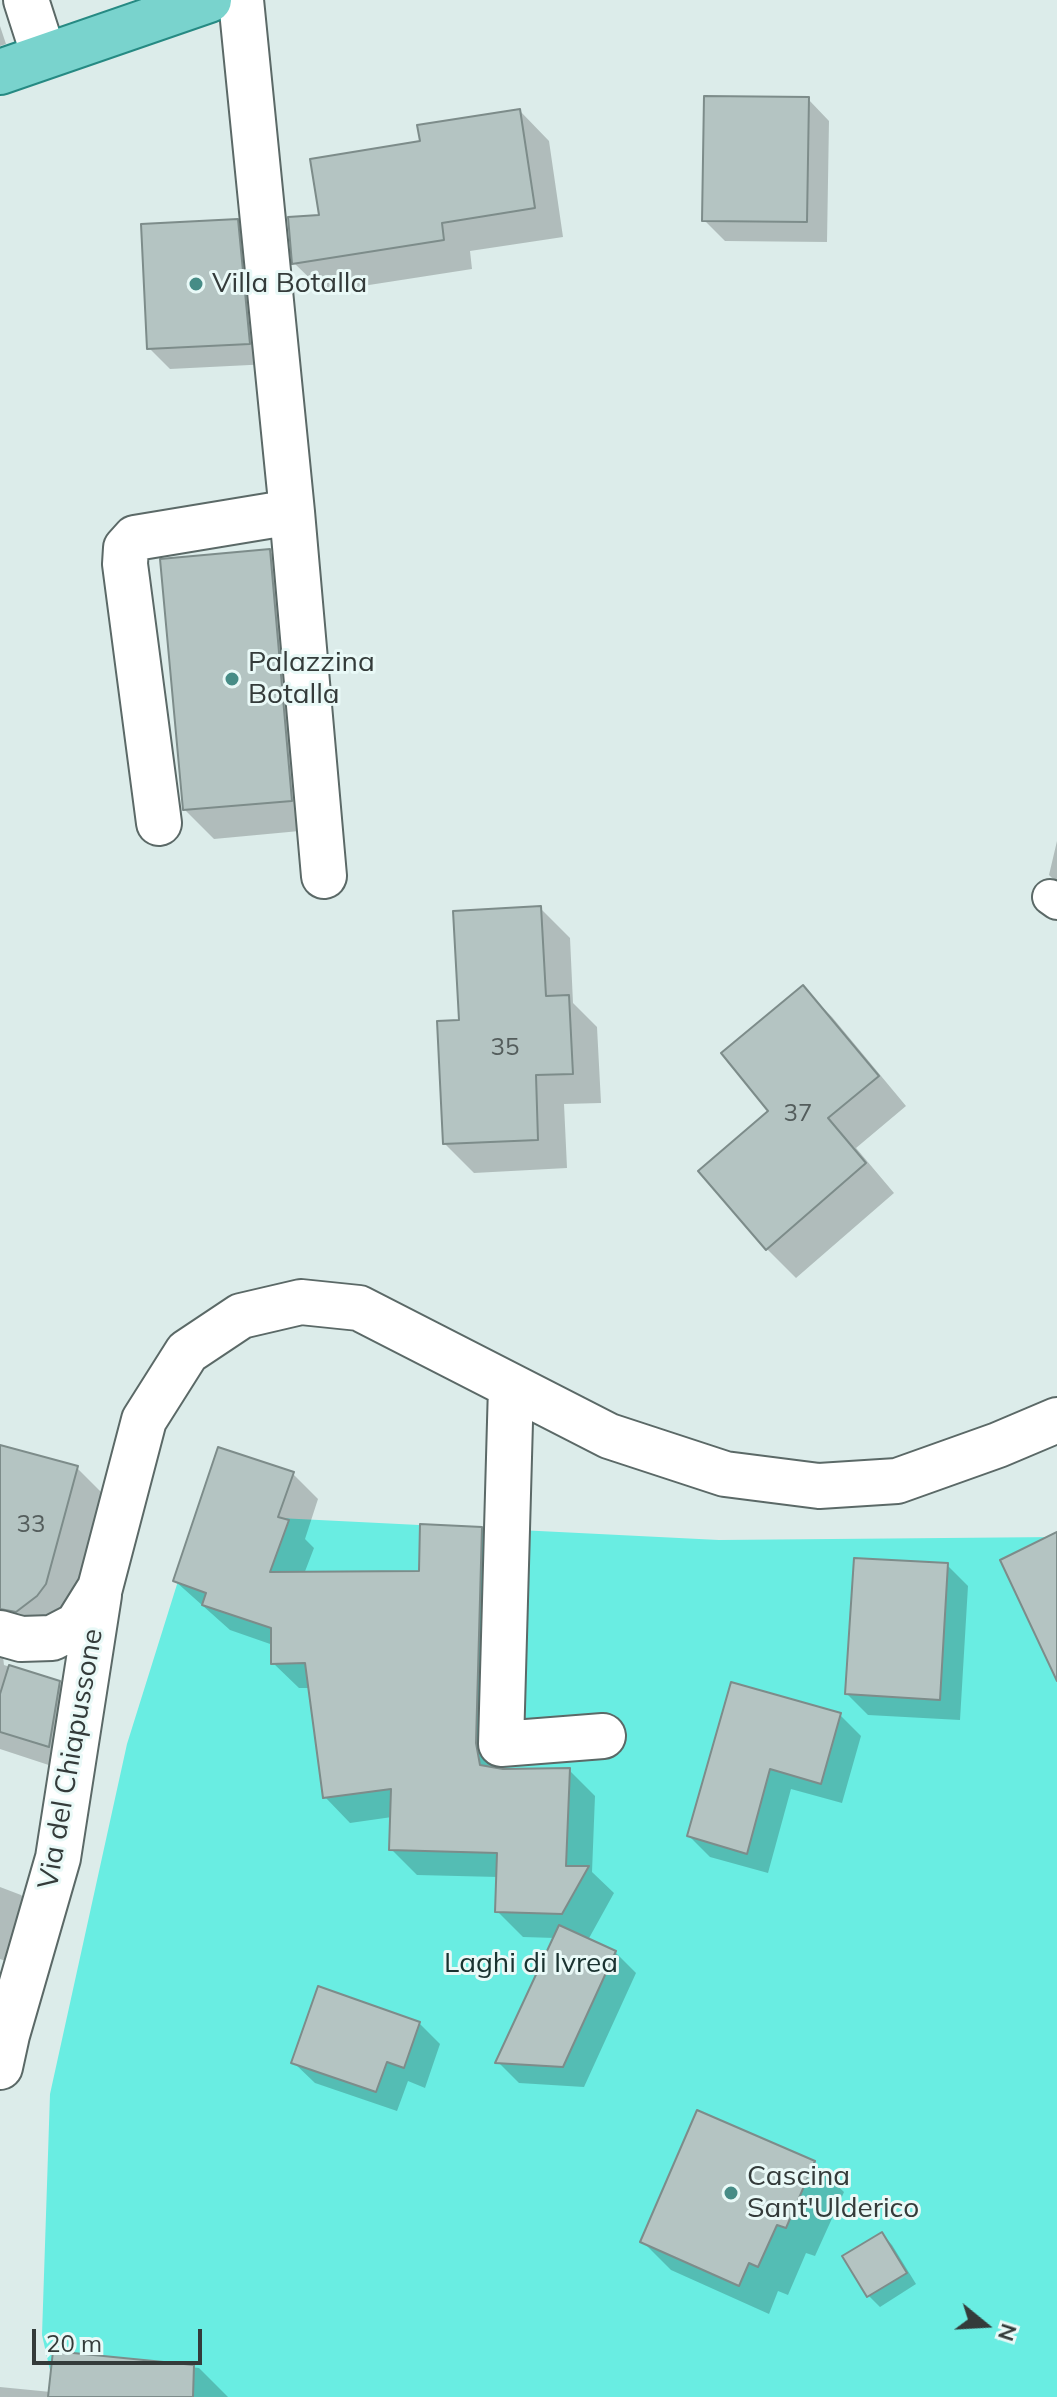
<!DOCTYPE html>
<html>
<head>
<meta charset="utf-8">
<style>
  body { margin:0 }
  #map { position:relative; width:1057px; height:2397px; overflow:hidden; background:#dcecea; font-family:Mulish,sans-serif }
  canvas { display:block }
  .north { position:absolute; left:945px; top:2285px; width:80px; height:80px; -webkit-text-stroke:6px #e9f9f7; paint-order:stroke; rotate:108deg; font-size:22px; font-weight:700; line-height:32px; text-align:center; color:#343b3a }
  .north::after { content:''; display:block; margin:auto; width:28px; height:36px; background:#343b3a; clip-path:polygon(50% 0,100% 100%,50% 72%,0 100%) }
  .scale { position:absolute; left:32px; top:2329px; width:170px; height:36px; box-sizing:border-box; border:4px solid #343b3a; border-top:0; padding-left:10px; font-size:24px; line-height:28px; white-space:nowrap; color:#343b3a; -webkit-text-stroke:6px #e9f9f7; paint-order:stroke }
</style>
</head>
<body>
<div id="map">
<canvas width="1057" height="2397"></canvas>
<div class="north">N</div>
<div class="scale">20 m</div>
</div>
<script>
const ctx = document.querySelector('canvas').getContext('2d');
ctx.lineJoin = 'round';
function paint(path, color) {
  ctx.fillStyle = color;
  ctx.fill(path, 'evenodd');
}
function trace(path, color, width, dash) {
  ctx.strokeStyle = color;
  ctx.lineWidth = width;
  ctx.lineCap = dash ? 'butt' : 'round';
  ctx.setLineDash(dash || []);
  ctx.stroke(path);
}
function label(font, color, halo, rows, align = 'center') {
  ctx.font = font + ' Mulish,sans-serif';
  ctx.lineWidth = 6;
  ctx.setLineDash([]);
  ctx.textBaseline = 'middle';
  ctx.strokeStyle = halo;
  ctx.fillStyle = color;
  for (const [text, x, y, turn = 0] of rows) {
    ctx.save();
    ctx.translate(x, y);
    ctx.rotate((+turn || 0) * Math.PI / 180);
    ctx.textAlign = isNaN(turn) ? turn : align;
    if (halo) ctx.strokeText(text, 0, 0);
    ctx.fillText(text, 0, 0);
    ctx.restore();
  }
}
paint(new Path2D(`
  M 199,1514 L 719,1540 L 1057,1537 L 1057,2397 L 56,2397 L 42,2335 L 50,2094 L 127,1744 Z`), '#69ede2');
paint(new Path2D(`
  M 0,26 L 6,44 L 0,46 Z
  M 808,99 L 829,121 L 827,242 L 725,241 L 704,220 Z
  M 520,111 L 549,141 L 563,237 L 470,251 L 472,269 L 324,292 L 294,263 L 321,217 L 422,143 Z
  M 237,221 L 258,243 L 270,364 L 170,369 L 149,348 Z
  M 269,551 L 299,580 L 321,829 L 214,839 L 184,809 Z
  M 1057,841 L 1057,883 L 1049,875 Z
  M 540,908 L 570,938 L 573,1003 L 597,1027 L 601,1103 L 564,1104 L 567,1168 L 474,1173 L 445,1144 L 461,1022 Z
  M 803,988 L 832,1017 L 906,1106 L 856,1148 L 894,1193 L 796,1278 L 767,1249 L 771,1111 Z
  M 0,1447 L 77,1468 L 105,1496 L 73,1613 L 3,1656 L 4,1665 L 59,1683 L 87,1711 L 76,1774 L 0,1749 Z
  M 293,1474 L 318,1499 L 305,1539 L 314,1548 L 304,1574 L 421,1573 L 481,1529 L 507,1554 L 501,1771 L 569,1770 L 595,1796 L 592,1872 L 614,1893 L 588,1940 L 615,1952 L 636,1973 L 584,2087 L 519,2083 L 498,2062 L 555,1938 L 523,1937 L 497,1911 L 498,1877 L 417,1875 L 391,1849 L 392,1817 L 350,1823 L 325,1797 L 310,1688 L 299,1688 L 273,1663 L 273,1645 L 230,1630 L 175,1581 Z
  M 947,1565 L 968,1586 L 960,1720 L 868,1715 L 847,1694 Z
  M 733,1684 L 840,1715 L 861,1736 L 842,1803 L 791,1789 L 768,1873 L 710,1857 L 689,1836 Z
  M 0,1887 L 21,1895 L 49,1923 L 35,1971 L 0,1959 Z
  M 419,2023 L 440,2044 L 425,2088 L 408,2081 L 397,2111 L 315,2083 L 293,2062 Z
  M 698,2112 L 814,2163 L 844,2192 L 815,2256 L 806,2253 L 788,2295 L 778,2291 L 769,2314 L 671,2270 L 642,2241 Z
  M 882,2234 L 892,2245 L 916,2284 L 880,2307 L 869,2296 L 845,2256 Z
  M 55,2353 L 199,2368 L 228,2397 L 0,2397 L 0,2387 L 51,2392 Z`), '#0003');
const building = new Path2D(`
  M 704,96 L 809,97 L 807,222 L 702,221 Z
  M 520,109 L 535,208 L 442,223 L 444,240 L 292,264 L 288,217 L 319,215 L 310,159 L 420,141 L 417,125 Z
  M 238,219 L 250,344 L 147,349 L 141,224 Z
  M 270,549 L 292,801 L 183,810 L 160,559 Z
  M 541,906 L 546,996 L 569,995 L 573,1074 L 536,1075 L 538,1140 L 443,1144 L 437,1021 L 459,1020 L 453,911 Z
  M 803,985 L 879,1076 L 828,1118 L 866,1163 L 766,1250 L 698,1171 L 768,1111 L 721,1053 Z
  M 0,1445 L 78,1466 L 46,1584 L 37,1596 L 16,1612 L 0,1609 Z
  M 218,1447 L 294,1472 L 278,1517 L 289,1520 L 270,1572 L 419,1571 L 420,1524 L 482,1527 L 476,1743 L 480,1765 L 503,1769 L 570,1768 L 566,1866 L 589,1866 L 562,1914 L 495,1912 L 497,1853 L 389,1850 L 391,1789 L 323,1798 L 305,1663 L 271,1664 L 271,1628 L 202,1605 L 206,1593 L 173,1581 Z
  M 1057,1532 L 1057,1681 L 1000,1560 Z
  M 854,1558 L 948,1563 L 940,1700 L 845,1694 Z
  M 9,1665 L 60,1681 L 49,1747 L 0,1732 L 0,1694 Z
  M 731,1682 L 841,1713 L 821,1784 L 770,1769 L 747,1854 L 687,1836 Z
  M 559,1925 L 616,1951 L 563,2067 L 495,2063 Z
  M 318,1986 L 420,2022 L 404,2068 L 387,2062 L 376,2092 L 291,2063 Z
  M 697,2110 L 815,2161 L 786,2228 L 777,2225 L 758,2267 L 749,2263 L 739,2286 L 640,2242 Z
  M 882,2232 L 907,2273 L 867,2297 L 842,2256 Z
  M 53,2351 L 194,2365 L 193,2397 L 48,2397 Z`);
paint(building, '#b4c4c2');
trace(building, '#7d8c8a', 2);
const lane = new Path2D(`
  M 1050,897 L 1057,902`);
const street = new Path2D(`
  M 26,0 L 44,56
  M 241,0 L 292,512 L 324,876
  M 159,823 L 125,564 L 126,548 L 135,538 L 292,512
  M 511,1386 L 501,1744 L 603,1736
  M 0,1633 L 21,1639 L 52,1638 L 77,1625 L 100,1588 L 144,1420 L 187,1352 L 241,1316 L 301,1302 L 359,1308 L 609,1436 L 725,1474 L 819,1486 L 897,1481 L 998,1445 L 1057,1420
  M 0,2067 L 7,2035 L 58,1858 L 99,1595`);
const primary = new Path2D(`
  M 0,72 L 209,0`);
trace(lane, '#5b6967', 38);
trace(street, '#5b6967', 48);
trace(primary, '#268a83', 48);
trace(lane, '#fff', 34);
trace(street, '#fff', 44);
trace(primary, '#79d3cd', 44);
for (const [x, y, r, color] of [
  [196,284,8,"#468c86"],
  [232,679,8,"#468c86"],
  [731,2193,8,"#468c86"]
]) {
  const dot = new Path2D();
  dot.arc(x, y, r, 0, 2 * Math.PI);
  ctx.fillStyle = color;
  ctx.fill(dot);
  trace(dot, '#e9f9f7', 3);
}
label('24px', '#545d5c', null, [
  ["35",505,1048],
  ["37",798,1114],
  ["33",31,1525]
]);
label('28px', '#343b3a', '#e9f9f7', [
  ["Villa Botalla",212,284],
  ["Palazzina",248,663],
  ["Botalla",248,695],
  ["Cascina",747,2177],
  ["Sant'Ulderico",747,2209]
], 'left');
label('28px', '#343b3a', '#e9f9f7', [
  ["Via del Chiapussone",71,1759,-80]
]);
label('28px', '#1a3230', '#e9f9f7', [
  ["Laghi di Ivrea",531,1964]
]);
</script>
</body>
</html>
